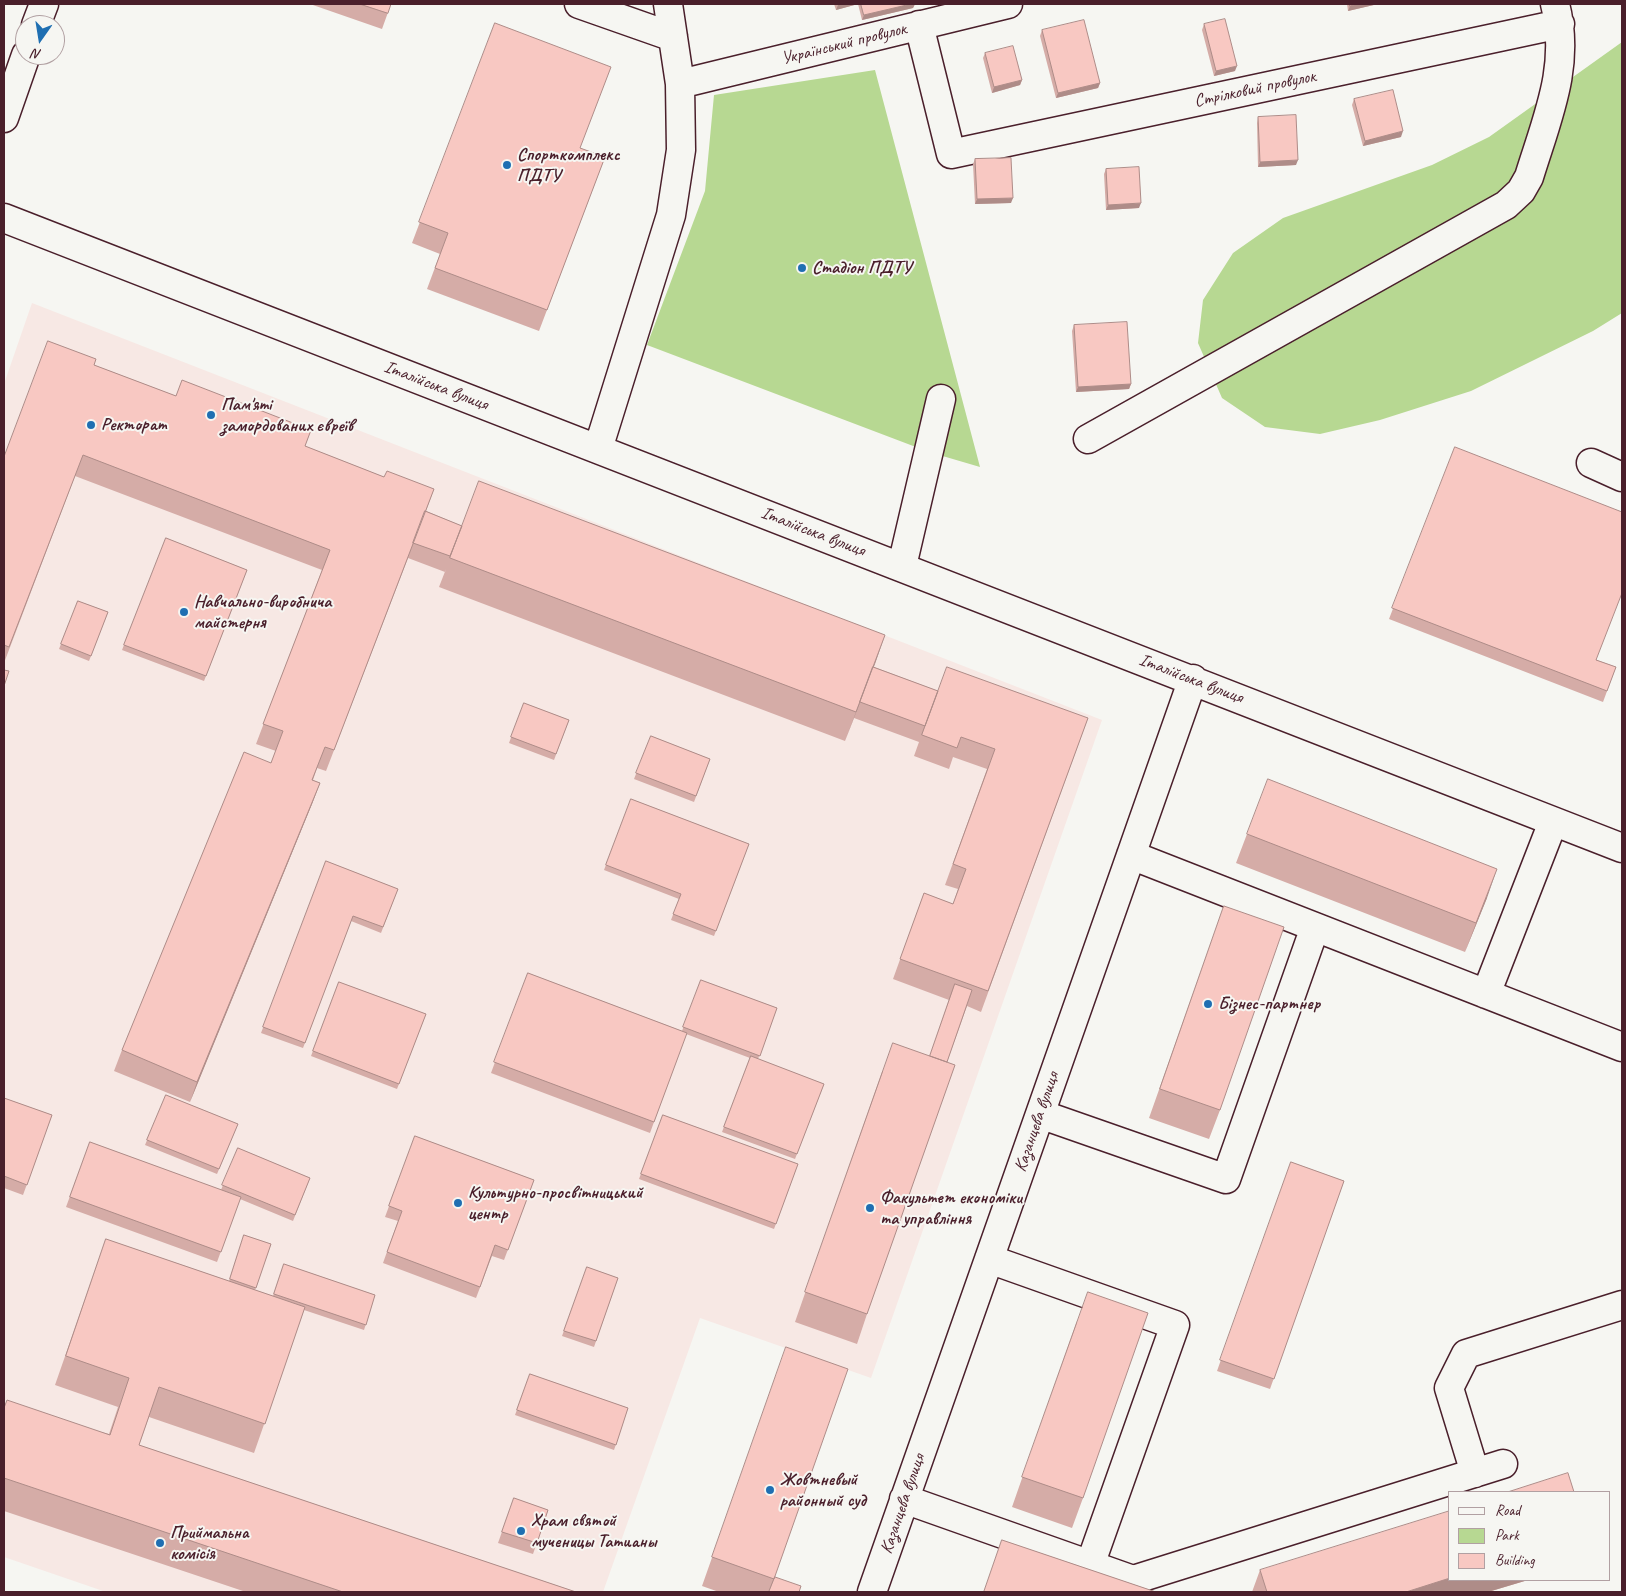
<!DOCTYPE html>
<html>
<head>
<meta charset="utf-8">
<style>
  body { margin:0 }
  #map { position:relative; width:1626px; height:1596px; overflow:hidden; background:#f6f6f2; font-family:Caveat,sans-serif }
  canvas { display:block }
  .frame { position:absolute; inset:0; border:5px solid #4a1f2b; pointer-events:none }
  .legend { position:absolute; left:1448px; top:1491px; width:162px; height:90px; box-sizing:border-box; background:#f6f6f2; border:1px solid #b1a0a2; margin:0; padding:6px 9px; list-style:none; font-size:15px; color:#4a1f2b }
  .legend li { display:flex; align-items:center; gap:10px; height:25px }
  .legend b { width:25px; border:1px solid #b1a0a2 }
  .north { position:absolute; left:15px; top:15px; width:50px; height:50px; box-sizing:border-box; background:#f6f6f2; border:1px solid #b1a0a2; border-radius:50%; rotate:193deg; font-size:14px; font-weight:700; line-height:20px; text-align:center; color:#4a1f2b }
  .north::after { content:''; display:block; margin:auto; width:18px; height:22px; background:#1f6fb2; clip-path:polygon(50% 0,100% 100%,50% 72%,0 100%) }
</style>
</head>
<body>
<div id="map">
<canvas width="1626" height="1596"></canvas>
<div class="frame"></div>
<ul class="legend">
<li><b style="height:6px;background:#f6f6f2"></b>Road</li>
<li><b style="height:14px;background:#b7d892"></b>Park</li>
<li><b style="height:14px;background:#f8c8c2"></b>Building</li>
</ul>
<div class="north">N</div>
</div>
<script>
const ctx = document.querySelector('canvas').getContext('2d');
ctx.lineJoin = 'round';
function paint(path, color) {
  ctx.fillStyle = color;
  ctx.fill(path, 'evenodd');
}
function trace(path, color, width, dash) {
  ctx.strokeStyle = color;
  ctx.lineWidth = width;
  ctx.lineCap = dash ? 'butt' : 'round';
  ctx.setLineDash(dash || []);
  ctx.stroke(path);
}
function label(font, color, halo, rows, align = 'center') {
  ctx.font = font + ' Caveat,sans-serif';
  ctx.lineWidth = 4;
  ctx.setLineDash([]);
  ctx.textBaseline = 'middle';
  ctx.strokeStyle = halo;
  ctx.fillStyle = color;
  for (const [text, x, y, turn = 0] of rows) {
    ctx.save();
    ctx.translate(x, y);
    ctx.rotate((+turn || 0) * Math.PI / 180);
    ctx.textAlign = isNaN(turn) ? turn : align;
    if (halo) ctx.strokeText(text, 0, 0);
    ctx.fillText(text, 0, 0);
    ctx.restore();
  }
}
paint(new Path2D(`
  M 32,303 L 1102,720 L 871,1378 L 700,1318 L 603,1592 L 106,1592 L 4,1557 L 4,384 Z`), '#f7e8e4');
paint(new Path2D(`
  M 1622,42 L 1622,313 L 1593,331 L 1471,391 L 1380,420 L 1320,434 L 1265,427 L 1222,398 L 1198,343 L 1203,300 L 1233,253 L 1283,218 L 1432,165 L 1489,137 Z
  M 875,70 L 980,467 L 929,452 L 647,345 L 705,191 L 714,95 Z`), '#b7d892');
const minor = new Path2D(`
  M 579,4 L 673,37
  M 36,25 L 44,4
  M 919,25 L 951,154 L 1560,24
  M 680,84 L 1008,4
  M 4,118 L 26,55
  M 4,218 L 1622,848
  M 1088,439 L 1506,205 L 1521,191 L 1529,177 C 1547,118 1571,66 1555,4
  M 598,449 L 671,215 L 681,150 L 680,84 L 668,4
  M 1591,463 L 1622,477
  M 902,566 L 941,399
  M 1131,855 L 1622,1047
  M 1486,994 L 1553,822
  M 1040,1114 L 1226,1179 L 1315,927
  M 989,1259 L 1175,1325 L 1090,1565
  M 1475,1473 L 1449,1388 L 1466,1354 L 1622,1305
  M 904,1499 L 1133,1580 L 1503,1464
  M 872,1592 L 1193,679`);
trace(minor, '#4a1f2b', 31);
trace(minor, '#f6f6f2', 28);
paint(new Path2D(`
  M 310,4 L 391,4 L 382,29 Z
  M 834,4 L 915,4 L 913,8 L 862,20 L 858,4 L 836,10 Z
  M 1347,4 L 1378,4 L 1348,11 Z
  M 495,23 L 580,148 L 605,157 L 539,331 L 427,289 L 440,254 L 412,243 Z
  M 1204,24 L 1235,71 L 1214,76 L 1202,30 Z
  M 1042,30 L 1100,83 L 1098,88 L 1056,98 L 1040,36 Z
  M 985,53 L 1022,80 L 1020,85 L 992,93 L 983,58 Z
  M 1354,99 L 1401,137 L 1363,146 L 1352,105 Z
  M 1258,117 L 1296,165 L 1258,167 L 1257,123 Z
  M 975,159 L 1011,203 L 975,204 L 973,164 Z
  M 1106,169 L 1139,208 L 1106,210 L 1104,174 Z
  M 1074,325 L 1131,384 L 1129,389 L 1076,392 L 1072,331 Z
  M 94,365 L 176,396 L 311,430 L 305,446 L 384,477 L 434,489 L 426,511 L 462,526 L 874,667 L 938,691 L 1088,718 L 981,1012 L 967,1006 L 947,1062 L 867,1314 L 857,1344 L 795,1322 L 882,1072 L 930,1056 L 949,1000 L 893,979 L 924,893 L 953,904 L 958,889 L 945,885 L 987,769 L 953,757 L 949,769 L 914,756 L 919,742 L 854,718 L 845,741 L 439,587 L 446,569 L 445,572 L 408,558 L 326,771 L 317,768 L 313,780 L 320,783 L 312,804 L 190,1102 L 114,1071 L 122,1050 L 271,763 L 276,751 L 256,744 L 322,570 L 75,476 L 4,663 L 4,457 Z
  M 1455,447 L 1597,660 L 1616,667 L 1603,702 L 1389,619 Z
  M 166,538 L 247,570 L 204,681 L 122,650 Z
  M 78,601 L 108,612 L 89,661 L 59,649 Z
  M 524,703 L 569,720 L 554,760 L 509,743 Z
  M 651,736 L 710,759 L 694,802 L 634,779 Z
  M 631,799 L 749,844 L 714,936 L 671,920 L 679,899 L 604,870 Z
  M 1247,834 L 1487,898 L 1465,952 L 1236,863 Z
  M 326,861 L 398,889 L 381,933 L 351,921 L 303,1048 L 261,1033 Z
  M 1224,906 L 1220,1110 L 1209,1139 L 1149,1118 Z
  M 528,973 L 682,1031 L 701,980 L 777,1008 L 758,1059 L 824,1084 L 795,1159 L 722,1132 L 750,1058 L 686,1034 L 650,1133 L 491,1073 Z
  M 339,982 L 426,1014 L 397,1089 L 311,1056 Z
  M 166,1095 L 238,1124 L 217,1174 L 145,1145 Z
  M 4,1098 L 52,1115 L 23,1195 L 4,1188 Z
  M 663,1115 L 798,1164 L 774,1229 L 639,1179 Z
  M 415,1136 L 534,1180 L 504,1260 L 492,1256 L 476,1298 L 383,1263 L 398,1221 L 385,1217 Z
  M 90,1142 L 221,1190 L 238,1148 L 310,1178 L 293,1221 L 240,1199 L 217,1262 L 66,1207 Z
  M 1291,1162 L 1344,1181 L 1270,1389 L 1217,1371 Z
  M 244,1235 L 271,1244 L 255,1290 L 273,1296 L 284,1264 L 375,1295 L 364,1330 L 304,1310 L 254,1453 L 149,1417 L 139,1445 L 576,1592 L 246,1592 L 4,1511 L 4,1408 L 109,1434 L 118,1407 L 55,1385 L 106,1239 L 229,1281 Z
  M 587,1267 L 618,1278 L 594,1347 L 562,1336 Z
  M 1077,1321 L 1083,1498 L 1072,1528 L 1012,1507 Z
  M 530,1374 L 628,1408 L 614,1450 L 515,1415 Z
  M 776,1376 L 775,1577 L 799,1592 L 719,1592 L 702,1586 Z
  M 514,1498 L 548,1510 L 533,1554 L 498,1543 Z
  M 1002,1540 L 1156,1592 L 984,1592 Z
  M 1260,1570 L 1450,1580 L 1528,1580 L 1488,1592 L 1252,1592 Z`), '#d5aca7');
paint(new Path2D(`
  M 841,4 L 858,4 L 836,10 L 838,5 Z
  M 911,4 L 915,4 L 913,8 L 862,20 L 864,15 Z
  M 1358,4 L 1378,4 L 1348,11 L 1350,6 Z
  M 1237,66 L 1235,71 L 1214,76 L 1216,71 Z
  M 1022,80 L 1020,85 L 992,93 L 994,87 Z
  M 1100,83 L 1098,88 L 1056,98 L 1058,93 Z
  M 1403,131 L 1401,137 L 1363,146 L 1365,141 Z
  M 1298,160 L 1296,165 L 1258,167 L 1260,162 Z
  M 1013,198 L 1011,203 L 975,204 L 977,199 Z
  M 1141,203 L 1139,208 L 1106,210 L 1108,205 Z
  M 1131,384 L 1129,389 L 1076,392 L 1078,387 Z
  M 885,635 L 875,664 L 845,741 L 856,712 Z
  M 320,783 L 312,804 L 190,1102 L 197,1082 Z
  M 1497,869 L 1487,898 L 1465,952 L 1476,923 Z
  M 1450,1578 L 1450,1580 L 1528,1580 L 1488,1592 L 1406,1592 Z`), '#ae8c88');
const building = new Path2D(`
  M 360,4 L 391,4 L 388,13 Z
  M 861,4 L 911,4 L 864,15 Z
  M 1350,4 L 1358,4 L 1350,6 Z
  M 1225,19 L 1237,66 L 1216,71 L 1204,24 Z
  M 1084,20 L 1100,83 L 1058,93 L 1042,30 Z
  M 495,23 L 611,67 L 580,148 L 605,157 L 547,310 L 435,268 L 448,233 L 419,222 Z
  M 1013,46 L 1022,80 L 994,87 L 985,53 Z
  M 1393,90 L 1403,131 L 1365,141 L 1354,99 Z
  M 1296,115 L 1298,160 L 1260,162 L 1258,117 Z
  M 1011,158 L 1013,198 L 977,199 L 975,159 Z
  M 1139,167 L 1141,203 L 1108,205 L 1106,169 Z
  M 1127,322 L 1131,384 L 1078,387 L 1074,325 Z
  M 48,341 L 96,359 L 94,365 L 176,396 L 182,380 L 311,430 L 305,446 L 384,477 L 387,471 L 434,489 L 334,750 L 325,747 L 312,780 L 320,783 L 197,1082 L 122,1050 L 244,752 L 271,763 L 283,731 L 263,724 L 330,550 L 83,455 L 9,647 L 4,645 L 4,457 Z
  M 1455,447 L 1622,512 L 1622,593 L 1596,660 L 1616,667 L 1607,691 L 1392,608 Z
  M 479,481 L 885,635 L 856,712 L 450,558 Z
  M 425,511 L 462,526 L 450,556 L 413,543 Z
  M 166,538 L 247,570 L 206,676 L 124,645 Z
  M 78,601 L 108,612 L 91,656 L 61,644 Z
  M 873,667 L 938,691 L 925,726 L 860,702 Z
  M 947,667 L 1088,718 L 988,991 L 900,959 L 924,893 L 953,904 L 966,869 L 953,864 L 995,749 L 961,737 L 957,748 L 922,735 Z
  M 4,670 L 9,671 L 4,686 Z
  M 524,703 L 569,720 L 556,754 L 511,737 Z
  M 651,736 L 710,759 L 696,796 L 636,773 Z
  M 1268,779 L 1497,869 L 1476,923 L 1247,834 Z
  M 631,799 L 749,844 L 716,931 L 673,914 L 681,894 L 606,865 Z
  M 326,861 L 398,889 L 383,927 L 353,916 L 305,1043 L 263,1027 Z
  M 1224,906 L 1284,927 L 1220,1110 L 1160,1089 Z
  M 528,973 L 687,1033 L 654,1122 L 494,1062 Z
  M 701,980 L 777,1008 L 760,1056 L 683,1027 Z
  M 339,982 L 426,1014 L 399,1084 L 313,1051 Z
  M 955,984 L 972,990 L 947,1062 L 930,1056 Z
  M 893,1043 L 955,1065 L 867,1314 L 805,1292 Z
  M 751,1056 L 824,1084 L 797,1154 L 724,1127 Z
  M 166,1095 L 238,1124 L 219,1169 L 147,1140 Z
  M 4,1098 L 52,1115 L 27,1185 L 4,1176 Z
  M 663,1115 L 798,1164 L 776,1224 L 641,1174 Z
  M 415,1136 L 534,1180 L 508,1250 L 495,1245 L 480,1287 L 387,1252 L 402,1211 L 389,1206 Z
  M 90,1142 L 241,1197 L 221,1252 L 70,1197 Z
  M 238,1148 L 310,1178 L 295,1215 L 222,1185 Z
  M 1291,1162 L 1344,1181 L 1274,1379 L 1220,1360 Z
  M 244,1235 L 271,1244 L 256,1288 L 230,1279 Z
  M 106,1239 L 305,1307 L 265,1424 L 159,1387 L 139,1445 L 576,1592 L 343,1592 L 4,1478 L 4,1408 L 7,1400 L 110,1435 L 129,1378 L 66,1356 Z
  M 284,1264 L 375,1295 L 366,1325 L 274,1294 Z
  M 587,1267 L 618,1278 L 596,1341 L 564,1331 Z
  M 1088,1292 L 1148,1313 L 1083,1498 L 1022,1477 Z
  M 786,1347 L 848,1369 L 774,1579 L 712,1557 Z
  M 530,1374 L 628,1408 L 616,1445 L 517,1410 Z
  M 1568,1473 L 1574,1492 L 1508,1492 Z
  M 514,1498 L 548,1510 L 537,1543 L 502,1532 Z
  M 1450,1511 L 1450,1578 L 1406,1592 L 1267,1592 L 1260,1570 Z
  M 1002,1540 L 1156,1592 L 984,1592 Z
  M 775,1577 L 801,1586 L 799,1592 L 769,1592 Z`);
paint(building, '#f8c8c2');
trace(building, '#ae8c88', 1);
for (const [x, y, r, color] of [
  [507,165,5,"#1f6fb2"],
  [802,268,5,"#1f6fb2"],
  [211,415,5,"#1f6fb2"],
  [91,425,5,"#1f6fb2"],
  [184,612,5,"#1f6fb2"],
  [1208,1004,5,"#1f6fb2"],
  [458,1203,5,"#1f6fb2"],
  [870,1208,5,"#1f6fb2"],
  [770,1490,5,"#1f6fb2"],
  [521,1531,5,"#1f6fb2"],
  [160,1543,5,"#1f6fb2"]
]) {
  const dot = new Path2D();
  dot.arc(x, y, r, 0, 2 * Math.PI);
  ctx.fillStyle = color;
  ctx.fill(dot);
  trace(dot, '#f6f6f2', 2);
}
label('18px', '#4a1f2b', '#f6f6f2', [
  ["Український провулок",844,44,-14],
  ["Стрілковий провулок",1255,89,-12],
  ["Італійська вулиця",436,386,21],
  ["Італійська вулиця",813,532,21],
  ["Італійська вулиця",1191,679,21],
  ["Казанцева вулиця",1037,1122,-71],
  ["Казанцева вулиця",903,1504,-71]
]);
label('bold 18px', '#4a1f2b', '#f6f6f2', [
  ["Спорткомплекс",517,155],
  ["ПДТУ",517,176],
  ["Стадіон ПДТУ",812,268],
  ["Пам'яті",221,405],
  ["замордованих євреїв",221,426],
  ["Ректорат",101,425],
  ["Навчально-виробнича",194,602],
  ["майстерня",194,623],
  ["Бізнес-партнер",1218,1004],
  ["Культурно-просвітницький",468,1193],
  ["центр",468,1214],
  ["Факультет економіки",880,1198],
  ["та управління",880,1219],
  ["Жовтневый",780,1480],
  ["районный суд",780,1501],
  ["Храм святой",531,1521],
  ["мученицы Татианы",531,1542],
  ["Приймальна",170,1533],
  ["комісія",170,1554]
], 'left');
</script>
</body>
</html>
